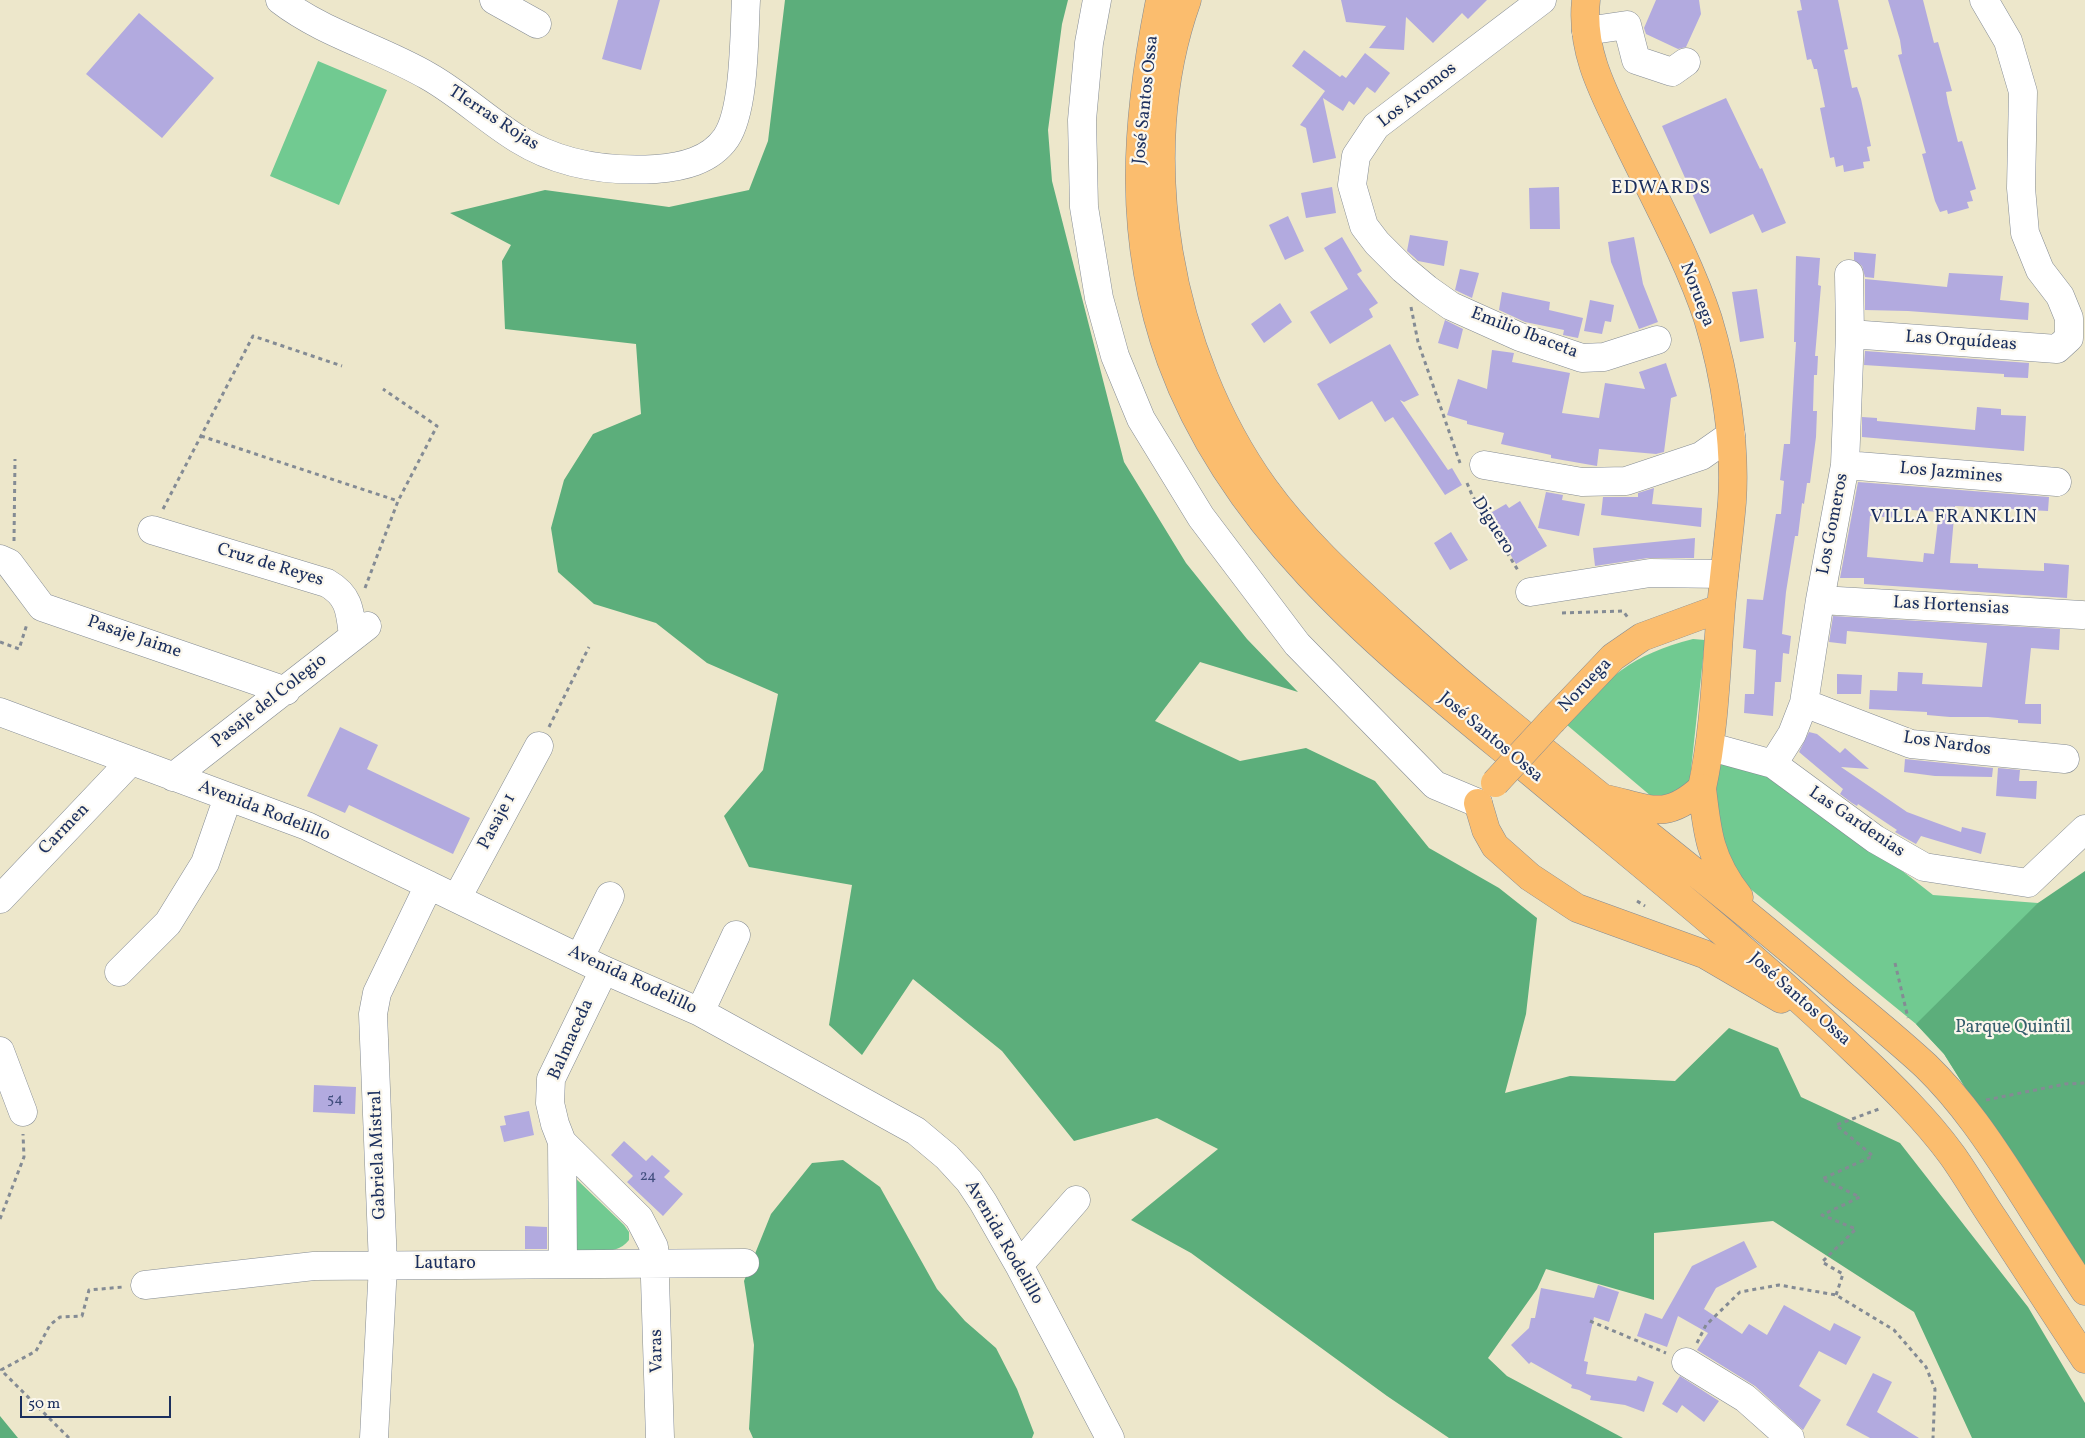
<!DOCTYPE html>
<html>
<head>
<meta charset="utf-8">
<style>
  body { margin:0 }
  #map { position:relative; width:2085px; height:1438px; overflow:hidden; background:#ede7cb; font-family:Vollkorn,serif }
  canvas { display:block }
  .scale { position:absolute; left:20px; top:1396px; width:151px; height:22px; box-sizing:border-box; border:2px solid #1b2f5e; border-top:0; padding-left:6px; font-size:15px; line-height:18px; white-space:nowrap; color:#1b2f5e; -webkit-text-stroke:4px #fbf7ec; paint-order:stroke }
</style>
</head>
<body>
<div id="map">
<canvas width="2085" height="1438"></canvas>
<div class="scale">50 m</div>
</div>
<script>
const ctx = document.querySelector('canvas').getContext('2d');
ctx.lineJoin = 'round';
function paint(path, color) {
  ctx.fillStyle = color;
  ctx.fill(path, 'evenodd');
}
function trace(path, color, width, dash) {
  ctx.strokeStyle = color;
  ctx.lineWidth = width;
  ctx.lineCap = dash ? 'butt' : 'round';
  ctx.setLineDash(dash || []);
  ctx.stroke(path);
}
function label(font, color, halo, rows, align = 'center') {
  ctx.font = font + ' Vollkorn,serif';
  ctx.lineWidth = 4.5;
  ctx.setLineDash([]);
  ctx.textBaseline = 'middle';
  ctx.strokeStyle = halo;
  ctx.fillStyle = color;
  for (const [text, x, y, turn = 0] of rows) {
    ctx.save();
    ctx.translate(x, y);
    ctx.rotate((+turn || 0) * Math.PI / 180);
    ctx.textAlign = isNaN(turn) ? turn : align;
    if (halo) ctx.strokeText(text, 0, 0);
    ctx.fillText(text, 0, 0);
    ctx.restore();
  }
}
paint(new Path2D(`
  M 318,61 L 387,90 L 339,205 L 270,176 Z
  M 1693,639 L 1705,640 L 1690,779 L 1685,793 L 1658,802 L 1567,725 C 1607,677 1631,655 1693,639 Z
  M 1717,756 L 1771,768 L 1933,895 L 2038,903 L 2085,881 L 2031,1192 L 1944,1054 L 1916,1024 L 1737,878 L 1710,837 Z
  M 571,1174 L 624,1225 L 629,1232 L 629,1240 C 617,1256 593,1251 573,1251 Z`), '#71ca91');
paint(new Path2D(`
  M 785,0 L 1068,0 L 1062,24 L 1048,130 L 1052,181 L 1124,462 L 1186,563 L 1247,639 L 1298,692 L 1200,662 L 1155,721 L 1240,761 L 1306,748 L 1375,781 L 1429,848 L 1499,888 L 1537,918 L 1526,1014 L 1505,1093 L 1570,1076 L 1675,1081 L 1729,1028 L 1778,1048 L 1801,1097 L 1900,1143 L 2028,1307 L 2085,1403 L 2085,1438 L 1972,1438 L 1914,1312 L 1773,1221 L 1654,1233 L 1654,1300 L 1546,1269 L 1537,1289 L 1488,1358 L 1507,1376 L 1623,1438 L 1449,1438 L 1387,1396 L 1191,1253 L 1131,1220 L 1218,1149 L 1157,1118 L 1074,1141 L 1002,1051 L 913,979 L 862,1055 L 829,1025 L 852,885 L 749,867 L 724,816 L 763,770 L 778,694 L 707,663 L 656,623 L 594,604 L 558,572 L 551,528 L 564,480 L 593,434 L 641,414 L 636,344 L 505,329 L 502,261 L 511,245 L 450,213 L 545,190 L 669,207 L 749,190 L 768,141 Z
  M 2085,871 L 2085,1271 L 2031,1192 L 1944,1054 L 1916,1024 L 2038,903 Z
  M 843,1160 L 880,1187 L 937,1289 L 965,1321 L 996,1348 L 1017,1389 L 1034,1433 L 1032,1438 L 753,1438 L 749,1429 L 754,1345 L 744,1281 L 771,1214 L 812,1163 Z
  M 0,1416 L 18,1438 L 0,1438 Z`), '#5cae7b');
paint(new Path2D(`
  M 618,0 L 660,0 L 641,70 L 602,59 Z
  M 1341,0 L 1487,0 L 1468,19 L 1462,13 L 1433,43 L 1406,17 L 1404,50 L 1369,48 L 1386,26 L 1346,22 Z
  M 1656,0 L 1699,0 L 1701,14 L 1686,47 L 1678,49 L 1646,34 L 1644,28 Z
  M 1800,0 L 1838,0 L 1848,49 L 1844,50 L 1852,88 L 1857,87 L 1861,99 L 1871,146 L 1867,147 L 1870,161 L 1863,162 L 1864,168 L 1844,172 L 1843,165 L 1836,167 L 1834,157 L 1830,158 L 1820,108 L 1825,107 L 1817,69 L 1814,69 L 1811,59 L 1807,60 L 1797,11 L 1802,10 Z
  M 1888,0 L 1923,0 L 1934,43 L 1938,42 L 1952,91 L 1946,92 L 1948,103 L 1958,142 L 1962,141 L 1976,189 L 1970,191 L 1973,201 L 1967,202 L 1969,208 L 1948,214 L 1947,210 L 1940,212 L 1935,201 L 1922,154 L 1926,153 L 1898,55 L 1902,54 L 1900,40 Z
  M 139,13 L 214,78 L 162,138 L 86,74 Z
  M 1304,50 L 1340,77 L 1342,75 L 1346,78 L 1365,53 L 1390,73 L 1375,93 L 1367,87 L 1354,105 L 1349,101 L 1343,111 L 1323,98 L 1336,158 L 1313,163 L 1306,128 L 1300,125 L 1325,91 L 1292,66 Z
  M 1726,98 L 1760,169 L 1762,168 L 1786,223 L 1762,233 L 1753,214 L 1710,234 L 1662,126 Z
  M 1332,187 L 1336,213 L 1306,218 L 1301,193 Z
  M 1559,187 L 1560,229 L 1530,229 L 1529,188 Z
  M 1288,216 L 1304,251 L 1285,260 L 1269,225 Z
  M 1410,235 L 1448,241 L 1444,266 L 1418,261 L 1414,257 L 1407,251 Z
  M 1342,237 L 1362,271 L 1357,274 L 1378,303 L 1369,309 L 1373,317 L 1330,344 L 1310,312 L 1348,289 L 1324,248 Z
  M 1634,237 L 1643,284 L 1658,322 L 1639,329 L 1611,262 L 1608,242 Z
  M 1854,252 L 1876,254 L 1874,278 L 1865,277 L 1862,266 L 1854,260 Z
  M 1796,256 L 1820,258 L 1818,285 L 1821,286 L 1815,356 L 1818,356 L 1817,375 L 1814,375 L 1813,411 L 1817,411 L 1816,437 L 1810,483 L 1807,483 L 1804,504 L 1802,503 L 1798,536 L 1795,536 L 1786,592 L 1782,634 L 1791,636 L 1789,654 L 1783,653 L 1781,682 L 1775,682 L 1773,716 L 1744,713 L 1745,694 L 1754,694 L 1756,650 L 1743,648 L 1747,599 L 1763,600 L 1776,514 L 1781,514 L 1784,481 L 1780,480 L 1784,444 L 1790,444 L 1796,342 L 1794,342 Z
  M 1460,269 L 1479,273 L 1472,298 L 1455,290 Z
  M 1949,273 L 2003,276 L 2000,300 L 2029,303 L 2028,320 L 1908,311 L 1865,310 L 1865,279 L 1947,287 Z
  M 1757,289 L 1764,338 L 1740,342 L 1732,292 Z
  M 1502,292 L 1550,302 L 1549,310 L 1583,318 L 1578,338 L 1563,335 L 1564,330 L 1525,322 L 1499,310 Z
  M 1590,300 L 1614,305 L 1611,322 L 1605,321 L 1602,334 L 1584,331 Z
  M 1280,303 L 1292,322 L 1264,343 L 1251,324 Z
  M 1445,320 L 1463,329 L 1458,349 L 1438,343 Z
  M 1390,344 L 1419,395 L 1404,402 L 1400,400 L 1448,470 L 1452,468 L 1462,485 L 1445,495 L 1393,417 L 1385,422 L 1372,401 L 1339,420 L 1317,384 Z
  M 1492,350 L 1514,353 L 1512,362 L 1570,373 L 1562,413 L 1599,418 L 1605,383 L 1645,389 L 1639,372 L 1666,363 L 1677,396 L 1671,398 L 1664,452 L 1656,454 L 1599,449 L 1597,466 L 1551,458 L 1551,455 L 1501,444 L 1504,433 L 1467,424 L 1467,421 L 1447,415 L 1458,379 L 1487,389 Z
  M 1865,351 L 2029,363 L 2028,378 L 2004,377 L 2004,374 L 1864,365 Z
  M 1977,407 L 2001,409 L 2001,415 L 2026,416 L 2024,451 L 1862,437 L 1862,417 L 1877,418 L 1877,421 L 1975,430 Z
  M 1858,482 L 2049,497 L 2048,511 L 1955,506 L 1950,563 L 1978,564 L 1978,568 L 2044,571 L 2044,563 L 2069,565 L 2067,598 L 1864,584 L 1864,578 L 1840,578 ZM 1898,509 L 1939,512 L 1934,554 L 1924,553 L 1923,562 L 1867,557 L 1870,516 L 1898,518 Z
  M 1654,488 L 1652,504 L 1702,508 L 1701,527 L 1601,515 L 1603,497 L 1638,497 L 1638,493 Z
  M 1546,492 L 1563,495 L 1562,500 L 1585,504 L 1579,536 L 1538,528 Z
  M 1520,501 L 1547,546 L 1516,564 L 1487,515 L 1506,504 L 1509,508 Z
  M 1451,532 L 1468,560 L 1450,570 L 1434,543 Z
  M 1695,538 L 1694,558 L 1648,558 L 1595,566 L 1593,548 Z
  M 1833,616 L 2060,629 L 2059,650 L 2031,648 L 2025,704 L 2041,704 L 2041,724 L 2018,723 L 2018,720 L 1988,717 L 1950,717 L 1927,715 L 1927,712 L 1869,709 L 1870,690 L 1897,691 L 1898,672 L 1923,673 L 1922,684 L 1982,687 L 1987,643 L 1847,631 L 1846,644 L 1829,642 Z
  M 1837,674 L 1862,675 L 1861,694 L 1837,694 Z
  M 340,727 L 378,745 L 367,769 L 470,818 L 453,854 L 349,805 L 345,813 L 307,796 Z
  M 1809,732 L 1817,734 L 1840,753 L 1845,748 L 1869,769 L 1841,767 L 1907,812 L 1961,832 L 1962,827 L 1986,833 L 1981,854 L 1921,836 L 1916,844 L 1895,832 L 1897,830 L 1858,804 L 1857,806 L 1852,803 L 1840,794 L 1843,789 L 1799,752 Z
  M 1905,759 L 1993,768 L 1992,777 L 1935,776 L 1904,772 Z
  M 1998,768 L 2020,770 L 2019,781 L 2037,781 L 2036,799 L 1996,796 Z
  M 314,1085 L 356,1087 L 355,1114 L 313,1112 Z
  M 529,1111 L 534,1135 L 504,1142 L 500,1126 L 506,1125 L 504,1116 Z
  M 624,1141 L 646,1161 L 652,1155 L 670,1171 L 664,1177 L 683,1194 L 663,1216 L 627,1182 L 633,1176 L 611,1155 Z
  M 525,1226 L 547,1227 L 547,1249 L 525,1249 Z
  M 1744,1241 L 1757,1267 L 1716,1288 L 1704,1309 L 1742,1334 L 1749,1324 L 1767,1335 L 1784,1305 L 1830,1331 L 1834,1323 L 1861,1337 L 1846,1365 L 1819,1351 L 1799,1386 L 1821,1400 L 1803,1430 L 1755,1386 L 1697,1350 L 1708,1333 L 1678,1316 L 1667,1347 L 1637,1336 L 1645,1313 L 1662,1319 L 1692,1266 Z
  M 1598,1285 L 1619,1292 L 1609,1322 L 1594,1317 L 1584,1361 L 1588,1362 L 1586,1374 L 1636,1381 L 1638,1376 L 1654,1382 L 1644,1412 L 1625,1405 L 1590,1400 L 1591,1396 L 1579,1390 L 1571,1388 L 1572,1385 L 1531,1362 L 1529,1364 L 1511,1345 L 1529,1328 L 1531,1318 L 1535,1318 L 1541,1288 L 1594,1298 Z
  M 1873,1373 L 1892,1382 L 1877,1412 L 1919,1438 L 1870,1438 L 1846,1425 Z
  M 1680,1376 L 1719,1401 L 1704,1422 L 1682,1405 L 1677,1413 L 1662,1404 Z`), '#b2aadf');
const minor = new Path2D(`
  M 280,0 C 324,34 380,48 428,76 C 460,94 487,120 518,139 C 560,165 607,172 656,169 C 682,167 710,161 726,138 C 745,110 744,35 746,0
  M 494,0 L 537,24
  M 1097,0 L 1089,43 L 1082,120 L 1084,207 L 1099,298 L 1115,356 L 1141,419 L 1201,517 L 1297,644 L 1435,785 L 1478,803
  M 1542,0 L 1376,126 L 1356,156 L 1352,185 L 1364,226 L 1377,243 L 1403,269 L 1427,289 L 1451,306 L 1520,337 L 1582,358 L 1604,357 L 1657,340
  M 1586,31 L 1627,25 L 1636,60 L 1672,72 L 1686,62
  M 1850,334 L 2057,349 L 2069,338 L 2069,318 L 2060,296 L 2040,270 L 2025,233 L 2021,188 L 2023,92 L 2008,41 L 1984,0
  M 1484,465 L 1582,482 L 1626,481 L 1701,456 L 1731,435
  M 1845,465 L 2057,482
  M 152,530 L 327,583 C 350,596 350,612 353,636
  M 0,559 L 9,563 L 42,607 L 286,691
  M 1530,592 L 1650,573 L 1724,574
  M 1820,600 L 2082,615
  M 1804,703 L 1911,744 L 2065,759
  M 0,712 L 307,826 L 604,970 L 700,1012 L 916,1131 L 947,1157 L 969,1181 L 983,1202 L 1019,1265 L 1110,1438
  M 1711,747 L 1773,764 L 1875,839 L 1924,867 L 2028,883 L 2085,829
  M 1773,764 L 1792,734 L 1804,703 L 1820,600 L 1845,465 L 1850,334 L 1849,274
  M 173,777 L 367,626
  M 457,898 L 539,746
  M 0,899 L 131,761
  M 580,957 L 610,896
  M 119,972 L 168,923 L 205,863 L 228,797
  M 700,1012 L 736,935
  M 0,1051 L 23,1112
  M 562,1142 L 639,1218 L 654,1247 L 660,1438
  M 563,1264 L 562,1142 L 555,1124 L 550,1103 L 551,1079 L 604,970
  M 1019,1265 L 1076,1200
  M 145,1285 L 314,1266 L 745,1263
  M 1686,1362 L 1745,1398 L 1790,1438
  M 374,1438 L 383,1265 L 373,1014 L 377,993 L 429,885`);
const major = new Path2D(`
  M 1586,0 C 1580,53 1606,97 1628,143 C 1655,199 1689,261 1708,319 C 1725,375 1736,444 1732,502 C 1729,537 1724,573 1721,608 C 1716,669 1715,728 1702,788
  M 1553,720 L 1613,657 L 1642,637 L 1721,608`);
const highway = new Path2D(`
  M 1160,0 C 1135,125 1127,238 1171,360 C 1235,536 1388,654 1527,769 C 1638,862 1752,952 1857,1053 C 1890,1084 1925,1118 1952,1155 C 1967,1176 1980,1199 1995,1221 C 2025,1267 2055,1313 2085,1359
  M 1187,0 C 1131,156 1169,355 1264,488 C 1300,538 1345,579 1391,621 C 1424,651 1457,681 1492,709 C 1609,805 1729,896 1843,995 C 1871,1018 1899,1041 1926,1066 C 1962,1101 1990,1143 2017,1185 C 2040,1221 2062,1256 2085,1291
  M 1702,788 C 1707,833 1710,860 1739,897
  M 1607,799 C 1650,809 1666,821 1702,788
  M 1478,803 L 1486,830 L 1495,846 L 1530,877 L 1577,908 L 1704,954 L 1781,999`);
trace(minor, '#848b94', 29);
trace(major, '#848b94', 29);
trace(highway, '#848b94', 29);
trace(new Path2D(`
  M 1411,307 L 1418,342 L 1460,463
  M 201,436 L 398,501
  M 1467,483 L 1472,495 L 1519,572
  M 163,509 L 253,336 L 342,366
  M 14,541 L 15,459
  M 365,588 L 398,501 L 437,426 L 383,389
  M 1562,613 L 1623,611 L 1629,619
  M 0,642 L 19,649 L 27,624
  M 549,727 L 589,647
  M 1637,901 L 1645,906
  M 1895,963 L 1908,1018
  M 1986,1100 L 2065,1084 L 2085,1083
  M 0,1219 L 24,1157 L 23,1134
  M 1836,1295 L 1843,1274 L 1822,1262 L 1856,1229 L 1822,1215 L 1860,1197 L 1822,1179 L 1873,1156 L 1836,1125 L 1879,1109 L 1877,1107
  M 1590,1321 L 1666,1353
  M 1697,1343 L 1706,1325 L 1740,1292 L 1779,1285 L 1836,1295 L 1894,1330 L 1926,1367 L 1935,1389 L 1933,1438
  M 69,1438 L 1,1370 L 36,1351 L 50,1325 L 60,1317 L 82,1316 L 89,1290 L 123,1287`), '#848b94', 3, [4, 4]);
trace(minor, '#fff', 28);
trace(major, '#fbbd6e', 28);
trace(highway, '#fbbd6e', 28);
const majorBridge = new Path2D(`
  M 1495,783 L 1553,720`);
trace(majorBridge, '#848b94', 29, []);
trace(majorBridge, '#fbbd6e', 28);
label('15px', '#414e7e', null, [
  ["54",335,1100],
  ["24",648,1177]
]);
label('18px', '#1b2f5e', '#fbf7ec', [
  ["Los Aromos",1418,96,-38],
  ["José Santos Ossa",1147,100,-84],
  ["TIerras Rojas",493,119,33],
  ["Noruega",1696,295,69],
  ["Emilio Ibaceta",1524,334,21],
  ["Las Orquídeas",1961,342,4],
  ["Los Jazmines",1951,474,5],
  ["Los Gomeros",1834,524,-79],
  ["Diguero",1492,526,58],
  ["Cruz de Reyes",270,566,17],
  ["Las Hortensias",1951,607,3],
  ["Pasaje Jaime",134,638,19],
  ["Noruega",1586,686,-46],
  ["Pasaje del Colegio",270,702,-38],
  ["José Santos Ossa",1490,738,40],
  ["Los Nardos",1947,745,8],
  ["Avenida Rodelillo",264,812,21],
  ["Pasaje 1",498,822,-62],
  ["Las Gardenias",1856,823,34],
  ["Carmen",65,830,-46],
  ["Avenida Rodelillo",632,981,25],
  ["José Santos Ossa",1799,1000,42],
  ["Balmaceda",572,1040,-66],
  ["Gabriela Mistral",379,1155,-92],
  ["Avenida Rodelillo",1003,1243,60],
  ["Lautaro",445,1265],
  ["Varas",658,1351,-91]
]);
label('18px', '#355e6d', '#fbf7ec', [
  ["Parque Quintil",2013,1029]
]);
ctx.letterSpacing = '1px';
label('19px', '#1b2f5e', '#fbf7ec', [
  ["EDWARDS",1661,190],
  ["VILLA FRANKLIN",1954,519]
]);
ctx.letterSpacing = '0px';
</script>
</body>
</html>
